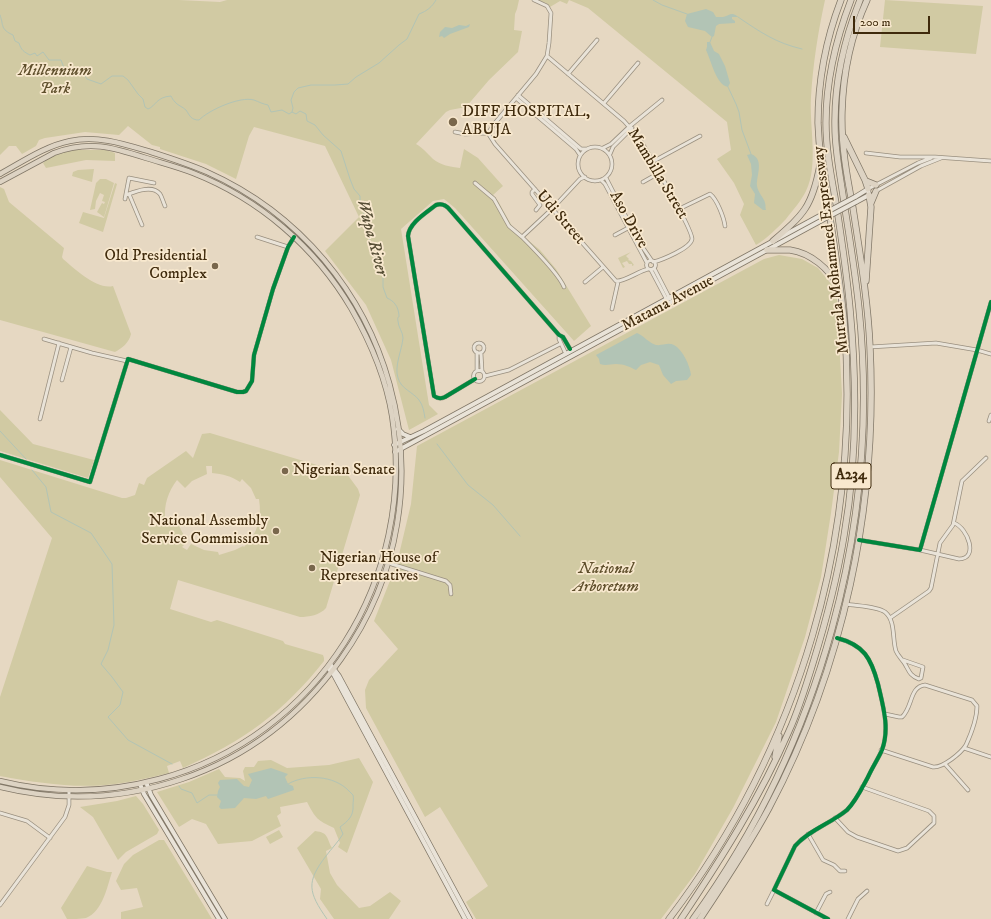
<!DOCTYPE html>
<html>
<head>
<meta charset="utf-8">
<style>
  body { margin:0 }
  #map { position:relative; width:991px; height:919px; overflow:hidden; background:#e6d8c2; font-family:"IM FELL DW Pica",serif }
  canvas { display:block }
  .scale { position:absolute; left:853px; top:16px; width:77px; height:18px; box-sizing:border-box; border:2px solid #3f2a0c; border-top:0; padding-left:5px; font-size:12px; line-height:14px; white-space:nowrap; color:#3f2a0c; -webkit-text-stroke:3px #f8e8ce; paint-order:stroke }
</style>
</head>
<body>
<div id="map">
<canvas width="991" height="919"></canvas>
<div class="scale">200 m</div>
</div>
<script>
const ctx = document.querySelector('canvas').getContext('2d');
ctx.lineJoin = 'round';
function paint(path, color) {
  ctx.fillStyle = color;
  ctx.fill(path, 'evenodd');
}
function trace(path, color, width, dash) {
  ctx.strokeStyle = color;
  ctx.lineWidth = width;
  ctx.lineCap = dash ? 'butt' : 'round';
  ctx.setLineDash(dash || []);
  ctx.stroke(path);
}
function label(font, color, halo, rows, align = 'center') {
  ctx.font = font + ' "IM FELL DW Pica",serif';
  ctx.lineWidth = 3.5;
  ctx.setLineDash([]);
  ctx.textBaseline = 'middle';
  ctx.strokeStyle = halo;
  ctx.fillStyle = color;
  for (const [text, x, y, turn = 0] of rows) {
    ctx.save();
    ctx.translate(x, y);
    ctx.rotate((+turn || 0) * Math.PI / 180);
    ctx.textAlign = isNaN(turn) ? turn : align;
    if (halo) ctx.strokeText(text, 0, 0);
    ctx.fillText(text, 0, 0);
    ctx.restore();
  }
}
paint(new Path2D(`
  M 0,0 L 179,0 L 220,2 L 227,0 L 519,0 L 517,9 L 515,14 L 514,30 L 522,31 L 518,52 L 489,80 L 466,107 L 450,110 L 446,112 L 416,144 C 423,148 427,153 433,159 C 440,165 451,167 460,168 L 464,149 L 478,158 L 503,186 L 493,195 L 498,201 L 513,228 L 540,250 L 556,269 L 591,326 L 574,341 L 455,208 L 444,199 L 433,201 L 401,229 L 429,405 L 438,414 L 409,430 L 391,360 L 366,305 L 325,251 L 359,217 L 325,146 L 254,127 L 249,136 L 236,179 L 206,164 L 160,149 L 160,147 L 152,145 L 128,126 L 119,135 L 85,132 L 45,138 L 39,140 L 36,146 L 22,154 L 16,146 L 9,146 L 0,155 Z
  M 536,0 L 825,0 C 818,32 813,64 811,97 C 809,126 819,165 806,191 C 801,201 793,210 786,219 C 777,228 768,238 756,245 L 740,215 L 744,204 L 734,183 L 717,159 L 731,150 L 727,122 L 588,8 L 569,0 L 567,4 L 560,1 L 550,7 L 546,3 Z
  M 885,0 L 983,6 L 976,54 L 880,47 Z
  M 67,150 L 106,150 L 115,153 L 115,161 L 86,160 L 46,168 L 43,163 L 50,157 Z
  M 94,169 L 92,182 L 72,176 L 73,172 L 78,170 Z
  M 100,179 L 106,179 L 114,183 L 104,217 L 97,212 L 102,203 L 104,204 L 105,202 L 102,201 L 104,195 L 100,193 L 96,201 L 95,209 L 90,210 L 96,183 Z
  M 115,183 L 117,184 L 103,232 L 79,223 L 83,212 L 104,218 Z
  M 0,187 L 4,189 L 9,202 L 64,248 L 62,257 L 63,259 C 75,269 97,290 113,286 L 131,334 C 129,343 122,348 115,352 L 0,320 Z
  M 631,252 L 626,256 L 629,259 L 628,260 L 631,261 L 634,265 L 632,266 L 632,264 L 629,264 L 627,261 L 622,263 L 625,267 L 623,268 L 618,258 Z
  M 779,255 L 802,259 L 818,268 L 832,285 L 836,295 L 839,309 L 839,340 L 842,394 L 839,452 L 831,513 L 821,577 L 805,637 L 776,722 L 733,808 L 695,874 L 661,919 L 476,919 L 466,902 L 488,886 L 440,807 L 425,817 L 366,708 L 365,690 L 369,680 L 398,649 L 374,621 L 397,563 L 411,504 L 417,446 L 764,259 Z
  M 0,410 L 33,444 L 94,460 L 88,478 L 0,451 Z
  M 210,433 L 347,474 L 358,489 L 360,495 L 326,608 C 320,615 309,617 300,617 L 178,580 L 170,609 L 211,622 L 217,620 L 283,641 L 285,644 L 323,655 L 324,658 L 324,661 C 284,712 242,742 183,768 L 180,761 L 167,766 L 169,773 C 151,777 133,782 115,784 C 77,789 38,783 0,776 L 0,697 L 52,538 L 0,477 L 0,460 L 122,498 L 126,498 L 135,495 L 139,483 L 144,485 L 147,478 L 186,451 L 193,458 L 202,434 ZM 206,466 L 212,466 L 212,473 C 223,474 231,476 240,482 L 242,479 L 251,488 L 256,499 L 259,499 C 262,518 258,533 244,547 L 243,546 L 235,550 L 219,555 L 218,552 L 204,550 L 191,544 L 187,550 L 182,547 L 188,541 C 182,533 179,527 177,518 L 165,519 C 164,504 168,492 177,480 L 185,488 L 192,481 L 207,474 Z
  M 359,758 L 373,782 L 347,853 L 338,847 L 340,843 L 334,828 C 317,820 316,819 307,802 L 280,807 L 281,813 L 277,816 L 281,826 L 252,841 L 218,844 L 206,824 L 192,819 L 179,827 L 157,792 L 189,782 L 219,769 L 225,777 L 240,778 L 245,781 L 243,771 L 245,767 L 254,767 L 258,761 L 271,760 L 287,768 L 329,765 Z
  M 136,796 L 143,804 L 159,830 L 157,834 L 126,852 L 118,860 L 93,817 L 80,807 L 117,801 Z
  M 279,830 L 283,837 L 270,844 L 266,837 Z
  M 315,831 C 329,833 326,837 332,848 L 326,851 L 330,873 L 337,885 L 359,908 L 370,906 L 390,892 L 401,901 L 389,919 L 334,919 L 320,899 L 321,889 L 297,848 Z
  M 159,840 L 164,840 L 212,919 L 121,919 L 121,912 L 143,907 L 137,888 L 121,890 L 116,881 L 124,864 L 133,855 Z
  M 87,866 L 107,872 L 112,872 C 107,887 103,911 86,918 C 81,919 72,919 67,919 L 61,908 Z`), '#d1caa3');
paint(new Path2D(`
  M 706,9 L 713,12 L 716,17 C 716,17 722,17 723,17 C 729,16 732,11 738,17 L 732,17 L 732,19 L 735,21 L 735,23 L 719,24 L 716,26 L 714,36 L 712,37 L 705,31 L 688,27 L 685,21 L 687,14 Z
  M 471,21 L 469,27 L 450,34 L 444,38 L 442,36 L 439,37 L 440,32 L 445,27 L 452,28 L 459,25 L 466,26 L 470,24 Z
  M 707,42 L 710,42 L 714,51 L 719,54 L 725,66 L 730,83 L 728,87 C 716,85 711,60 706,50 L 707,47 Z
  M 751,154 C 765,159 756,176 757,186 C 758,193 765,199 765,203 C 766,205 765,208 766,210 L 763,210 L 754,203 L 755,194 L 750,186 L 752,175 L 751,164 L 747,155 Z
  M 637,333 C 644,336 649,343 656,345 C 662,346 668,342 674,345 C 683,350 690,366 691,375 L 687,380 L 676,381 L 671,384 L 663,375 L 659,365 L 650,362 L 641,365 L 636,370 C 630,367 624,364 616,364 C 610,364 606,366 600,364 L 599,359 L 596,355 Z
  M 271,768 L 288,774 L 285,777 L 288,784 L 293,786 L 294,790 L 268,799 L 266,796 L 256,799 L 244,798 L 235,808 L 221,809 L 219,807 L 221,801 L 217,797 L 218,791 L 220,787 L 218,783 L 220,780 L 237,779 L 244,786 L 249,787 L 252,780 L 248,774 Z`), '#b2c4b5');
trace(new Path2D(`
  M 653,0 L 662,5 L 687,14
  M 0,15 C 4,26 0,29 13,35 L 15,41 L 19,43 C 21,50 24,52 30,55 L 35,53 L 37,56 L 43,52 L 49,60 L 61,60 L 64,68 L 70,71 L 77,70 L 82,72 L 87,79 L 101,84 L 112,76 L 123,76 L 128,80 L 138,94 L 143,99 L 145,107 L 148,109 C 156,106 156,97 171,96 C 172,98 173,100 175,102 C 177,105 183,107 186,110 C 190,116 191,120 199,120 C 209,110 240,96 254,100 C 259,102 263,104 268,105 L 271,112 L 282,110 L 289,114 L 292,112 L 296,114 L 300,111 L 306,114 L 307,121 L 315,125 L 323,135 L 341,151 L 350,179 L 354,189 L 360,196 L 360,203 L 364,213 L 365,225 L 372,231 L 369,241 L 383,276 L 383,287 L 387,298 C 394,301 398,306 399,315 C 399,319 397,316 398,321 C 398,327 403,332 403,338 C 402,350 394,366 398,378 C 401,389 413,392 419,400 C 423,405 424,412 425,418
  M 738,17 C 760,32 776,43 802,49
  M 710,42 L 712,37
  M 728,87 L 736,104 L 739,112 L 742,130 L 751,154
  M 292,112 L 293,108 L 291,100 L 294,92 L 298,88 L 311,85 L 335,85 L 348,84 L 356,77 L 379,63 L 399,45 L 407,39 L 419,14 C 427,11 432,7 436,0
  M 0,431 L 26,459
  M 437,444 L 468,485 L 493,505 L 520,536
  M 32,470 L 46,487 L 51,512 L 91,533 L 112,564 L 114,625 L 108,650 L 101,664 L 112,677 L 123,692 L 120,705 L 108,717 L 128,740 L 172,764
  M 288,784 C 305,774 334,775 349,791 C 350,792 352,794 353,795 C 354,798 353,802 353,805 C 354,816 348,821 340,827 L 343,834 C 338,842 332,848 326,856 C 306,882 308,892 327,919
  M 179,786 L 181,789 L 192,793 L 197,803 L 209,795 L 218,795`), '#b2c4b5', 1);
const street = new Path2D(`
  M 547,56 L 624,121 L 639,138 C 647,151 693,230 692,239 C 691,248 662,260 653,262
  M 568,74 L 597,40
  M 518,95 L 581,149 L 586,149
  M 516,98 L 576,149 L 580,155
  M 604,103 L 638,63
  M 455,132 L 465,134 L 488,133 L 495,123 L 536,74 L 547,56 L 549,43 L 551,13 L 547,6 L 534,0
  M 488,133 L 495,144 L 616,281 C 624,282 639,271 648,269
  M578 164a17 17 0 1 1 34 0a17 17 0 1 1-34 0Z
  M 603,148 L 611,144 L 630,126 L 662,100
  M 866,153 L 900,157 L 935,157 L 991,161
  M 610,154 L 613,147 L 632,128
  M 652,162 L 700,136
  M 606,178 L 639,242 L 652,261
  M 601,180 L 605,184 L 647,263
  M 643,182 L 659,173
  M 475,183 L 494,199 L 509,226 L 522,237
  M 535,189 L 532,192 L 532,194 L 540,205 L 536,210
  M 868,189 L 918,163 L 931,158
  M 876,191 L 921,166 L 941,158
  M 129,194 L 142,225
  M 126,195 C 134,192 152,184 160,194 C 162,197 163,202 165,206
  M 125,199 L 129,178 L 154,183
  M 679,209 L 710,194 C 717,199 724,218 725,226
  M 615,235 L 628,228
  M 257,237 L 288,247
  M646.5 265a4.5 4.5 0 1 1 9 0a4.5 4.5 0 1 1-9 0Z
  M 654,268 L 670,299
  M 651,270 L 669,304
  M 585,282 L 603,267
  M 564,287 C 559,274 533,248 522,237 L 552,209 L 580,179 L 585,177
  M 612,309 L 618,282
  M 559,335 L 559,339 L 565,352
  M 44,339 L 92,353 L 127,361
  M474 348a5 5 0 1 1 10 0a5 5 0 1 1-10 0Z
  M 870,347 L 936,343 L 977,350 L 991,354
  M 477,352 L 477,371
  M 481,353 L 482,371
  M473.5 376a5.5 5.5 0 1 1 11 0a5.5 5.5 0 1 1-11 0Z
  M 485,376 L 509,370 L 560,344
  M 475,379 L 445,397 C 441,399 438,399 434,396 L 408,236 C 409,223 426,213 436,205 C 442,203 446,205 450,210 L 559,335 L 563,337 L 570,349
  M 62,380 L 71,347
  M 40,419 L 59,343
  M 989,421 L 991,415
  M 0,455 L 90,482 L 128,359 L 237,392 L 243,392 L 246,391 L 252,381 L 254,355 L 273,289 L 288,247 L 294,237
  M 859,540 L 920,550 L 991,302
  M 920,550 L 959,559 C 979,559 968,528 954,523
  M 382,561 L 446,581 L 450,585 L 451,594
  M 846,604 C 857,606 877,606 885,612 C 896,621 892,639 896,651 C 898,656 902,659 905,664 C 909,671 910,676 919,679 L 921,678 L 923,667 L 903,660
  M 890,618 L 929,591 L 931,588 L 940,543 L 953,525 L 962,481 L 986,458
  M 964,748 L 991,757
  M 881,750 L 933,767 C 943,768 961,753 966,745 C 971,734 977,718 977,706 L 972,700 L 925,685 C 909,687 913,707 902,717 L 899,717 L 885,714
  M 945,764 L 968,790
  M 0,813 L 27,821 L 50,838
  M 835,818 L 848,832 L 857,837 L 898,851 L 907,848 L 934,823 L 934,816 L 929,811 L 862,787
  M 808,834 L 823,860 L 834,865 L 840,871 L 845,871
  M 767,904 L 774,890
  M 0,905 L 65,817 L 69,805 L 69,791
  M 816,913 L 826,894 L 830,892
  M 828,919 L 774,890 L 795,846 C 809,830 830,824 847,810 C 856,801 862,788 868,777 C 872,768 878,759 882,750 C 890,728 883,706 878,684 C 871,658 864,645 837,638
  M 848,919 L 858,899 L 867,891`);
const secondary = new Path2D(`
  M 855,197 L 868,189 L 869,195 L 856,202
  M 398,429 L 403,434 L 410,437
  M 394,445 L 424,431 L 825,213
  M 395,452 L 826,218
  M 330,664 L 339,676 L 470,919
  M 328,668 L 334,675 L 465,919
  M 146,782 L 151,795 L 225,919
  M 140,784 L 144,794 L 219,919`);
const primary = new Path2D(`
  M 0,174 C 22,162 45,146 70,141 C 98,135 124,144 151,152 C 170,158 189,164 207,172 C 395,256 461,491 341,659 C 301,715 247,757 182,779 C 123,799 61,802 0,787
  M 0,182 L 54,153 C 89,140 112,147 146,158 C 162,163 178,167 193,173 C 259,199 315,247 351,308 C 370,341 386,378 392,416 C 417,578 318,737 159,779 C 107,793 53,794 0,781`);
const highway = new Path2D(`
  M 844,137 L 865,180 L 868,189
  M 866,181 L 876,185
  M 871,203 L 876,191
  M 773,241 C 804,214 812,207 820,165
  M 767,250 C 775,250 782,250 790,250 C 811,253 829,269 839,287
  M 866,281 L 871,207 L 869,195
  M 775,757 L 779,736
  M 669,919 C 800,747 862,535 844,320 C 840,281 834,243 828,205 C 823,178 819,150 818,123 C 818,81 826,39 841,0
  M 681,919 C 721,859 760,798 789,731 C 799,709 806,686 813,663 C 826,621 837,579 844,536 C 857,462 857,384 850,309 C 847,276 842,242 837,209 C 832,180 826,152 826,123 C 826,80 836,39 851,0
  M 693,919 C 820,744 881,524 859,309 C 855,269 848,229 842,189 C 839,169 835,148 835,127 C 834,83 844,40 860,0
  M 700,919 C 724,883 748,847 769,808 C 843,669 878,505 870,347 C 868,301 860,254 853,208 C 847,177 841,144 842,112 C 843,74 851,35 867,0`);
trace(street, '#998f7f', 4.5);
trace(secondary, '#817767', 5.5);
trace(primary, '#817767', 6);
trace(highway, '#817767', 7);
trace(street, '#e9e3d8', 3);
trace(secondary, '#e9e3d8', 4);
trace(primary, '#ddd3c3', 4.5);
trace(highway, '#ddd3c3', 5.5);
const secondaryBridge = new Path2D(`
  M 825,213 L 855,197
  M 826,218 L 856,202`);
trace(secondaryBridge, '#817767', 5.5, []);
trace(secondaryBridge, '#e9e3d8', 4);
trace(new Path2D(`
  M 475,379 L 445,397 C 441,399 438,399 434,396 L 408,236 C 409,223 426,213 436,205 C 442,203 446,205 450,210 L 559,335 L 563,337 L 570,349
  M 0,455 L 90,482 L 128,359 L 237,392 L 243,392 L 246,391 L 252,381 L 254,355 L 273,289 L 288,247 L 294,237
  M 859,540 L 920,550 L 991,302
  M 828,919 L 774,890 L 795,846 C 809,830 830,824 847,810 C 856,801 862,788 868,777 C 872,768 878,759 882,750 C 890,728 883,706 878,684 C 871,658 864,645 837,638`), '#00873e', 4);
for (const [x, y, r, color] of [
  [453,122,5,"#79674c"],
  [215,266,4,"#79674c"],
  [285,471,4,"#79674c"],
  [276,531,4,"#79674c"],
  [312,568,4,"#79674c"]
]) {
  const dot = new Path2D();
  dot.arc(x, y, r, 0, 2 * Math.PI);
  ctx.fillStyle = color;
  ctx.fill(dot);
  trace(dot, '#f8e8ce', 1.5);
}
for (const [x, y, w] of [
  [851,476,40]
]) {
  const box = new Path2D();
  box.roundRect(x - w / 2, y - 13, w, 26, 3);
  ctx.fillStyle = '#f8e8ce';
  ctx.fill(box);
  trace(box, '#3f2a0c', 1);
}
label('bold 15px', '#3f2a0c', null, [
  ["A234",851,476]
]);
label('italic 16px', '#5f4f2c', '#f8e8ce', [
  ["Millennium",55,72],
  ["Park",55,90],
  ["National",606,570],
  ["Arboretum",606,588]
]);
label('16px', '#3f2a0c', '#f8e8ce', [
  ["DIFF HOSPITAL,",462,113],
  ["ABUJA",462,131],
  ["Old Presidential",207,257,"right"],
  ["Complex",207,275,"right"],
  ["Nigerian Senate",293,471],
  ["National Assembly",268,522,"right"],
  ["Service Commission",268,540,"right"],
  ["Nigerian House of",320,559],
  ["Representatives",320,577]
], 'left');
label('16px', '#3f2a0c', '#f8e8ce', [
  ["Mambilla Street",657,174,59],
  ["Udi Street",560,218,49],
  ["Aso Drive",628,220,61],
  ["Murtala Mohammed Expressway",832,250,-97],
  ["Matama Avenue",668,304,-28]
]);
label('italic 17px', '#564e35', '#f8e8ce', [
  ["Wupa River",371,238,75]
]);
</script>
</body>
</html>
